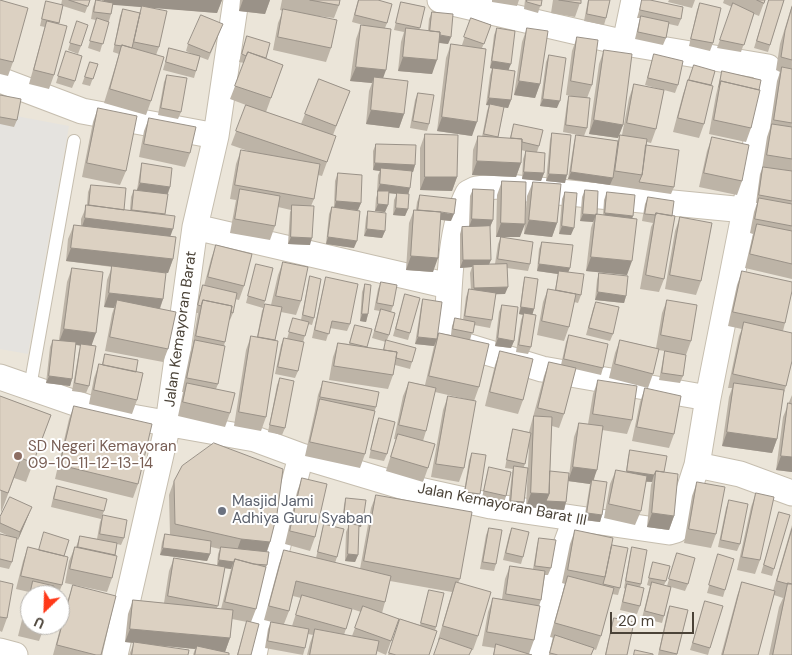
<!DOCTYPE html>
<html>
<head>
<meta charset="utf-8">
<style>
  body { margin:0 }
  #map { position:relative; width:792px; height:655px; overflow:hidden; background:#f6f3eb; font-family:"DM Sans",sans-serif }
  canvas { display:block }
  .north { position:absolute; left:20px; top:585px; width:50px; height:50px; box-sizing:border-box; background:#fff; border:1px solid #b7b4af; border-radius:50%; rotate:204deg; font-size:14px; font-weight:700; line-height:20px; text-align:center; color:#4b4338 }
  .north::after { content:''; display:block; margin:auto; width:18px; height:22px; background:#ff3919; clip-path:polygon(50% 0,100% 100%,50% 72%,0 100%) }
  .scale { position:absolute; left:610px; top:612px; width:84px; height:22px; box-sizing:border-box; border:2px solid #4b4338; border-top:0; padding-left:6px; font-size:15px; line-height:18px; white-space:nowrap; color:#4b4338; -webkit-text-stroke:4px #fff; paint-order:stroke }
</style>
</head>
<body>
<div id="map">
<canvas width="792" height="655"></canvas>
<div class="north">U</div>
<div class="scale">20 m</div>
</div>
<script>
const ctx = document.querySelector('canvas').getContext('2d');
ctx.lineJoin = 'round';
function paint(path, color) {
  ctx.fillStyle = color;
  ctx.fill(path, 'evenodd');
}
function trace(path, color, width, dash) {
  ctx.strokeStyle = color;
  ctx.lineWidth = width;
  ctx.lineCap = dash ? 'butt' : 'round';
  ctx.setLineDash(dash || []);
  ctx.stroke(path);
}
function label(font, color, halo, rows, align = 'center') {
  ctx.font = font + ' "DM Sans",sans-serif';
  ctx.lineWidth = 4;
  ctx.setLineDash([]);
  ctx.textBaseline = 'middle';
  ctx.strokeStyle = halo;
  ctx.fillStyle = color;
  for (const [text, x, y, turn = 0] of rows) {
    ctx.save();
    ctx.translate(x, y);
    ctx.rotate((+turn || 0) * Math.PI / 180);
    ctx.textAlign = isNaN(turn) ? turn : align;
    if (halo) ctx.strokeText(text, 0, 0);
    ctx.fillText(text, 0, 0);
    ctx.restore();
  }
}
paint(new Path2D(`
  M 0,0 L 792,0 L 792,655 L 0,655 ZM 30,595 L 60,595 L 60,625 L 30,625 Z`), '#ebe5d9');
paint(new Path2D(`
  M 0,113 L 69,126 L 28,354 L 0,349 Z`), '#e5e3df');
const service = new Path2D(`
  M 30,387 L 74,141`);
const minor = new Path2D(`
  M 440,0 L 625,43 L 768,67 L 745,210 L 708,398 L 697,465
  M 625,43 L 634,0
  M 0,80 L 82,111 L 216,136
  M 195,227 L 449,286
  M 0,377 L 98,411 L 255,439 L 301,456 L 401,486 L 491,506 L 669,532 L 676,530 L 697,465 L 740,474 L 792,493
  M 708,398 L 542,369 L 450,341 L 447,335 C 449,294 449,229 468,193 L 476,189 L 497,186 L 745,210
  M 0,651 L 15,655
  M 115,655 L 168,424 L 195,227 L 216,136 L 236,0
  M 254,655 L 268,584 L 301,456
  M 536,655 L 552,583 L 575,520`);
trace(service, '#c6beaf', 14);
trace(minor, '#c6beaf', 27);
trace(service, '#fff', 12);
trace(minor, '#fff', 25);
paint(new Path2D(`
  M 0,0 L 13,62 L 8,76 L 0,74 Z
  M 62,0 L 90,0 L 85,13 L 63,6 L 59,24 L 54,75 L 49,89 L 29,84 L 45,27 L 40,26 L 44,8 L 46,1 L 61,5 Z
  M 96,0 L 102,1 L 102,0 L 222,0 L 217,13 L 148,7 L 159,47 L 156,55 L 151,101 L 146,115 L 104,103 L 119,54 L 113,52 L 120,16 L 123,9 L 140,13 L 142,7 L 112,4 L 111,14 L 100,52 L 88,48 L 96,20 L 91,19 L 93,7 Z
  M 240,0 L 270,0 L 265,14 L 239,11 Z
  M 282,0 L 340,0 L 339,5 L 334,18 L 310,15 L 331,48 L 326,62 L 273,50 L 278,23 L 283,11 L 280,10 Z
  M 358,0 L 378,0 L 387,23 L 385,28 L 383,78 L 404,114 L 399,128 L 366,124 L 369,91 L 372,83 L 350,81 L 356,39 L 361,25 L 367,26 L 352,22 Z
  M 492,0 L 519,0 L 517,6 L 492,2 Z
  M 525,0 L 542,0 L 538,13 L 524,9 Z
  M 553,0 L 581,0 L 575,17 L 551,13 Z
  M 588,0 L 610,0 L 606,18 L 604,25 L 584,21 Z
  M 642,0 L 681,19 L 678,26 L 669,24 L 666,38 L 663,45 L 635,39 L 640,18 L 637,18 Z
  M 669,0 L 695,0 L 692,8 L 668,2 Z
  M 724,0 L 765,0 L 759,16 L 754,14 L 741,52 L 717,48 L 732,7 L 723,3 Z
  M 769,0 L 784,0 L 768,52 L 754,48 Z
  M 401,2 L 425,7 L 419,30 L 428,31 L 429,19 L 432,12 L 451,37 L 448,44 L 439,43 L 432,74 L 398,71 L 401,42 L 404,32 L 394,30 L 399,9 Z
  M 700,3 L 713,43 L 710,51 L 689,46 L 697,10 Z
  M 792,5 L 792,279 L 745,268 L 753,234 L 750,233 L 754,212 L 757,203 L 756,203 L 760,174 L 762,169 L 767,137 L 770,128 L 777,81 L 780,72 L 776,70 L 780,44 Z
  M 471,18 L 491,25 L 482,48 L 472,136 L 437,131 L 446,58 L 451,44 L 467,46 L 462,45 Z
  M 77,21 L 81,46 L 78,54 L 68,50 Z
  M 497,28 L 509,70 L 511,100 L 508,108 L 504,107 L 498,138 L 510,138 L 514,124 L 539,146 L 537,152 L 544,173 L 541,181 L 522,179 L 523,159 L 526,151 L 529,152 L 521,150 L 521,163 L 516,177 L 472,175 L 473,150 L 478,136 L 482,137 L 487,111 L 489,105 L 486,105 L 490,75 L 492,69 L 490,68 L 494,35 Z
  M 527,28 L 540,84 L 535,98 L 514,95 L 522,42 Z
  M 220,31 L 208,60 L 200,57 L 194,78 L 163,70 L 169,48 L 194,55 L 186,51 L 188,44 Z
  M 247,36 L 266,58 L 283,65 L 266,112 L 301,124 L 319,79 L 350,91 L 333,135 L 327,162 L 322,176 L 318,175 L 314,199 L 311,206 L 310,245 L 288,244 L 290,212 L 291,210 L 278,207 L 275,226 L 270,240 L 230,233 L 236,200 L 230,199 L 236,164 L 241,150 L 251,152 L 231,145 L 246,105 L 230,99 L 244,63 L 239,62 Z
  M 577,37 L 592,85 L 587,98 L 587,128 L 584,136 L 563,132 L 567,103 L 569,96 L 577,97 L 566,95 L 572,51 Z
  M 604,50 L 623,125 L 618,138 L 589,134 L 599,64 Z
  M 66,51 L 75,81 L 72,88 L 56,83 Z
  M 654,54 L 678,85 L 675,93 L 664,90 L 656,129 L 651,143 L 647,142 L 646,145 L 674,187 L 671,194 L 568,179 L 574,142 L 576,135 L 618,141 L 620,135 L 622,135 L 629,98 L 634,84 L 663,90 L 645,85 Z
  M 549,55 L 557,108 L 540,106 L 546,62 Z
  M 90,62 L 98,64 L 90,86 L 82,84 Z
  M 694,65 L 711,85 L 704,124 L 699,138 L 673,132 L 683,94 L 688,80 L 689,80 Z
  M 722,71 L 751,128 L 746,142 L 709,134 L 716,95 L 720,78 Z
  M 167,75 L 181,112 L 178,119 L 158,115 L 164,82 Z
  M 418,93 L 429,124 L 427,131 L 410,128 L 415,100 Z
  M 0,95 L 17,120 L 14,127 L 0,124 Z
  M 98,108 L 126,171 L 120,185 L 82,177 L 93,122 Z
  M 149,118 L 190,153 L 185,167 L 139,157 L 144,131 Z
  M 552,133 L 565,183 L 546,181 L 550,140 Z
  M 425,134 L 457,177 L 452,191 L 420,190 L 420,148 Z
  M 712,137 L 742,181 L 737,195 L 699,187 L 707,151 Z
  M 376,144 L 415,165 L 413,172 L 412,172 L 408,194 L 408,209 L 405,216 L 393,215 L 394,200 L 397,194 L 389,193 L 388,205 L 385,212 L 375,211 L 376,198 L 378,192 L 377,192 L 378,175 L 380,171 L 373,170 L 373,151 Z
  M 142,163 L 170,187 L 168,194 L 165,214 L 170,237 L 173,259 L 168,273 L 166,273 L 163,299 L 160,309 L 168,349 L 163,362 L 105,351 L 112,314 L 114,308 L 104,307 L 107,280 L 112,267 L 66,261 L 68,239 L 74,225 L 81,226 L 81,219 L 87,205 L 88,192 L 91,185 L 124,210 L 130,210 L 131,197 L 134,190 L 137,190 L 140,171 Z
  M 338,173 L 361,203 L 358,210 L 348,209 L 354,248 L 326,244 L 329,214 L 332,207 L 334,207 L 335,181 Z
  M 502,181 L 520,237 L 502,237 L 530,264 L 528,271 L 507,268 L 505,294 L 496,294 L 492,320 L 490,328 L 474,325 L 470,340 L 479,387 L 474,401 L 435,392 L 426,431 L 423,441 L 428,468 L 423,482 L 386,471 L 396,439 L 394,439 L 403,396 L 409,382 L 425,385 L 434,346 L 415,344 L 421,306 L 423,299 L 437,339 L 439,333 L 451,335 L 452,326 L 455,318 L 463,320 L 466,297 L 469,289 L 471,290 L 470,273 L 472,267 L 460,268 L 460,234 L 462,227 L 469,227 L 470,196 L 473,189 L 493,220 L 490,227 L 489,265 L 495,264 L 498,244 L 501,237 L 496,237 L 497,195 Z
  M 533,182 L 557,223 L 552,237 L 524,234 L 527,196 Z
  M 585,190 L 597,214 L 603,215 L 604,200 L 607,192 L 632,218 L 627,275 L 586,271 L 591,228 L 593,222 L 580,221 L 582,197 Z
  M 565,192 L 571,235 L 559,234 L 562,199 Z
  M 420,195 L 451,221 L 441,220 L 433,272 L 406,270 L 409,223 L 414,210 L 416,210 L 417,202 Z
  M 648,197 L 672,216 L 664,279 L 659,292 L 640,289 L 651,227 L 653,223 L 642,221 L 645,204 Z
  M 368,211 L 385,231 L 382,238 L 364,236 L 366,218 Z
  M 680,217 L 701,281 L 696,295 L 665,289 L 675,231 Z
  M 542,242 L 570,268 L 568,272 L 581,295 L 578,303 L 574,302 L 569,327 L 564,341 L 537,335 L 543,302 L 548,289 L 555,290 L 558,274 L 537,271 L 539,249 Z
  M 216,245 L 244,286 L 239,300 L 235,299 L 233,313 L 230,320 L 229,320 L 224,346 L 218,384 L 216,389 L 230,413 L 225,427 L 178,416 L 183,392 L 182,392 L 190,353 L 192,348 L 198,313 L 196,313 L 200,293 L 203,285 L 204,286 L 211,259 Z
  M 283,262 L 301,301 L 296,315 L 281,312 L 275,340 L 266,417 L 261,431 L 234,426 L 246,350 L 251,336 L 257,337 L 262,311 L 265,304 L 271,305 L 278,275 Z
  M 256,264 L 265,301 L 263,308 L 246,303 L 254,271 Z
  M 72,268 L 92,345 L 89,386 L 86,393 L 72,391 L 79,351 L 81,346 L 76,345 L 72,379 L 70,386 L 46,383 L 50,347 L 53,340 L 59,340 L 67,282 Z
  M 742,271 L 785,323 L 783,331 L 786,386 L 783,396 L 777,439 L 772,453 L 722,446 L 729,397 L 732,388 L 728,388 L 739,336 L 742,329 L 728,326 L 737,285 Z
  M 599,273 L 626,296 L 624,303 L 595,300 L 597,280 Z
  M 310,276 L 314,318 L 312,325 L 308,324 L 303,342 L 298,371 L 295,378 L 275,374 L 281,345 L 284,338 L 287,339 L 293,318 L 301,320 L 308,284 Z
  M 326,277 L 350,324 L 347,331 L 330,328 L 326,341 L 312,338 L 324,285 Z
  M 525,277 L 534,309 L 532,314 L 531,347 L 528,354 L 516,352 L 521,320 L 523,315 L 519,314 L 523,285 Z
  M 381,282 L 393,306 L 391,312 L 389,335 L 387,340 L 412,362 L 410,369 L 395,365 L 393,375 L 388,389 L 329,380 L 333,357 L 338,343 L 349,344 L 355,325 L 367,347 L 383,350 L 386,342 L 372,338 L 380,311 L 374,310 L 378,289 Z
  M 365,284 L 368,314 L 366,322 L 360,321 L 362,292 Z
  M 405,294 L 410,333 L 408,340 L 393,336 Z
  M 667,300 L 691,341 L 686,355 L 683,376 L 680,383 L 659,380 L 663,359 L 665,351 L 671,352 L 658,350 L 653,374 L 648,388 L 609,378 L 615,353 L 620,340 L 656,348 L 662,313 Z
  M 596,302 L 613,334 L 610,341 L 586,335 L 593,309 Z
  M 502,305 L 514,341 L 511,348 L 495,346 L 499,312 Z
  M 569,335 L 603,368 L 601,375 L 575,369 L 564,414 L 559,428 L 552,426 L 550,471 L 569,476 L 574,437 L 579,423 L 588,424 L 593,394 L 598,380 L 632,420 L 627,434 L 602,430 L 594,480 L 602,515 L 600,522 L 584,520 L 590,484 L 568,481 L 566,502 L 564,510 L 526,507 L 529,445 L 524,467 L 524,502 L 521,509 L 508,508 L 512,473 L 513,469 L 505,468 L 511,436 L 513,429 L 529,432 L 544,376 L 549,362 L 561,365 L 566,342 Z
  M 500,351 L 523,400 L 518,414 L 485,406 L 495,365 Z
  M 105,354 L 136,372 L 137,400 L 132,414 L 89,404 L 94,378 L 99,364 L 102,364 Z
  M 280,378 L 285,428 L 282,435 L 268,432 L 277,385 Z
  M 323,381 L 376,407 L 374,413 L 365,454 L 360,468 L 305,456 L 315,411 L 318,395 Z
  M 645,388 L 674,434 L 669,448 L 632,441 L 640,402 Z
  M 792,395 L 792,472 L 776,470 L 783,417 Z
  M 0,396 L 51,415 L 26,482 L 14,478 L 1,513 Z
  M 448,396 L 464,468 L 459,482 L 431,477 L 443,410 Z
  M 74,406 L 138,484 L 133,498 L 55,479 L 69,419 Z
  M 379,418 L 387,454 L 384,461 L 369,458 L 376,425 Z
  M 630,450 L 664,472 L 674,516 L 669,530 L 647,527 L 651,485 L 652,482 L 646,482 L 641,511 L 635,525 L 604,518 L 610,484 L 616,470 L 626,472 L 628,457 Z
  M 472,453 L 480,494 L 477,502 L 463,499 L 469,460 Z
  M 489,467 L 506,496 L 504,503 L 482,498 L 487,474 Z
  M 302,478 L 315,537 L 310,551 L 285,544 L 297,492 Z
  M 174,481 L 270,542 L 267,552 L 267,565 L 264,573 L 256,609 L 251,622 L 251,655 L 237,655 L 247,622 L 232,619 L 230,638 L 225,652 L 220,651 L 229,655 L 193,655 L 195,649 L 166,646 L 188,655 L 129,655 L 134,643 L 125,642 L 128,614 L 133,600 L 164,603 L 169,571 L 174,558 L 217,565 L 218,554 L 220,549 L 211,547 L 210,554 L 207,561 L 160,555 L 162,542 L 165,534 L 170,535 L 169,495 ZM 225,568 L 231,569 L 221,609 L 217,608 Z
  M 697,482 L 716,534 L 711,548 L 684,543 L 692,496 Z
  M 57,486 L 104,511 L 101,519 L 51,507 L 54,494 Z
  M 756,493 L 760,560 L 755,574 L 737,570 L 751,507 Z
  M 376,495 L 460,579 L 458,583 L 478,636 L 473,650 L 438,640 L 452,592 L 390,581 L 385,602 L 382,613 L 399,619 L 386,655 L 377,651 L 376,655 L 307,655 L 310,643 L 313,635 L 308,634 L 305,648 L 303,655 L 265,648 L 268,629 L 271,622 L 272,622 L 264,620 L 279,564 L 284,550 L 316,558 L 322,531 L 324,524 L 337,557 L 335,563 L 360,569 L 371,508 ZM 293,596 L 301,598 L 292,626 L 284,624 L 289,611 ZM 352,609 L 361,612 L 352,636 L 344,635 Z
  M 346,498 L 361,527 L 359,527 L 358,555 L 355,562 L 345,561 L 346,532 L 349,525 L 342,524 L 344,505 Z
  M 729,500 L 740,544 L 737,551 L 718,547 L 726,508 Z
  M 779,512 L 774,569 L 772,576 L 761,573 Z
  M 29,514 L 18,540 L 17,539 L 12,562 L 9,569 L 0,567 L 0,534 L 11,537 L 0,532 L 0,517 Z
  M 103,515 L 124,538 L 121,545 L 117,544 L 112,578 L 107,592 L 65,583 L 69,561 L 75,547 L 76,547 L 80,536 L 97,539 L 100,522 Z
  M 792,525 L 792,655 L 769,655 L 779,607 L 783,598 L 774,595 L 758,655 L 721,655 L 737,596 L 742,582 L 773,591 Z
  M 489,528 L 496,564 L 494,571 L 480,569 L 486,535 Z
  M 512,528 L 523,557 L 521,564 L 503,560 L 509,535 Z
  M 575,530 L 612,545 L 620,588 L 618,595 L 612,594 L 601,636 L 596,650 L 593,649 L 591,655 L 549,655 L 554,638 L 550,637 L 565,584 L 562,583 L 570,544 Z
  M 539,538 L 551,568 L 548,575 L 545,575 L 541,600 L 539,606 L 534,640 L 529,654 L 532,655 L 493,655 L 495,648 L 482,646 L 488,612 L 493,598 L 502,599 L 505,579 L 510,566 L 533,569 L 537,545 Z
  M 28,547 L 64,556 L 62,585 L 58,595 L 30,595 L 30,625 L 45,625 L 39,641 L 18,636 L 29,592 L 16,589 L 23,561 Z
  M 632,547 L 641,584 L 640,587 L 640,606 L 637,614 L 620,610 L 625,589 L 624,588 L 630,554 Z
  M 677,553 L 688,584 L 685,591 L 671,587 L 664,616 L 662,623 L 642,618 L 650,586 L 647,585 L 653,562 L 666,581 L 664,585 L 667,586 Z
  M 718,554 L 725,590 L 723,597 L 707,593 Z
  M 0,581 L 7,618 L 2,632 L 0,631 Z
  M 73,585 L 101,655 L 53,655 L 68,599 Z
  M 429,590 L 436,627 L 429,655 L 388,655 L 400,619 L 420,625 L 427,597 Z
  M 705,601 L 710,648 L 708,655 L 690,650 Z
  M 670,606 L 688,610 L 677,655 L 658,655 L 667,613 Z
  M 614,618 L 627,655 L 605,655 L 612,625 Z`), '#bdb4a7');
paint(new Path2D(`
  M 104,0 L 222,0 L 217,13 L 102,4 Z
  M 243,0 L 270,0 L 265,14 L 239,11 Z
  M 429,34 L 451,37 L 448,44 L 427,41 Z
  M 403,57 L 437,60 L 432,74 L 398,71 Z
  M 492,61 L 511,64 L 508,71 L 490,68 Z
  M 356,67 L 386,70 L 381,84 L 374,77 L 372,83 L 350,81 Z
  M 519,81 L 540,84 L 535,98 L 514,95 Z
  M 489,98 L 511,100 L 508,108 L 486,105 Z
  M 543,99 L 560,101 L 557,108 L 540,106 Z
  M 371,110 L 404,114 L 399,128 L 366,124 Z
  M 442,117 L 477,122 L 472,136 L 437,131 Z
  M 594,120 L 623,125 L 618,138 L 589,134 Z
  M 477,161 L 521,163 L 516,177 L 472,175 Z
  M 375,163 L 415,165 L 413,172 L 381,171 L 381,168 L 380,171 L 373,170 Z
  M 524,172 L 544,173 L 541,181 L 522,179 Z
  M 571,172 L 613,178 L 610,185 L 568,179 Z
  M 549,174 L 567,175 L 565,183 L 546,181 Z
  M 425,177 L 457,177 L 452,191 L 420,190 Z
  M 140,183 L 170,187 L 167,195 L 137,190 Z
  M 380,184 L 410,188 L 408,195 L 377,192 Z
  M 336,201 L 361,203 L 358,210 L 334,209 Z
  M 378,204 L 388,205 L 385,212 L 375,211 Z
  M 396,208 L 408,209 L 405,216 L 393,215 Z
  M 418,210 L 454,214 L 451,221 L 415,217 Z
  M 605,213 L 633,216 L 631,223 L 603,220 Z
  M 583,214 L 596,215 L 593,222 L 580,221 Z
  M 85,218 L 173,229 L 168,243 L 80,232 Z
  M 472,219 L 493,220 L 490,227 L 469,227 Z
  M 529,220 L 557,223 L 552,237 L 524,234 Z
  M 501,223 L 525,224 L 520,237 L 496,237 Z
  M 562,226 L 574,228 L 571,235 L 559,234 Z
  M 367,229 L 385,231 L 382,238 L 364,236 Z
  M 291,237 L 312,238 L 310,245 L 288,244 Z
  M 328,237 L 357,241 L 354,248 L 326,244 Z
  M 71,248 L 173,259 L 168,273 L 66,261 Z
  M 411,256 L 438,258 L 433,272 L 406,270 Z
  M 591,257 L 632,261 L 627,275 L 586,271 Z
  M 463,260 L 491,260 L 488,267 L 473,265 L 472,267 L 460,268 Z
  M 539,264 L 570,268 L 567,275 L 559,271 L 558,274 L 537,271 Z
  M 508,287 L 505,294 L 472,295 L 474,288 Z
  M 598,292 L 626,296 L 624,303 L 595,300 Z
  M 109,293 L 163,299 L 158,313 L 117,300 L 114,308 L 104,307 Z
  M 521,307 L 534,309 L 532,316 L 519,314 Z
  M 362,314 L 368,314 L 366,322 L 360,321 Z
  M 64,329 L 96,333 L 91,347 L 59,342 Z
  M 418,337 L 437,339 L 434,346 L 415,344 Z
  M 498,338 L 514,341 L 511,348 L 495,346 Z
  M 49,376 L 72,379 L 70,386 L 46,383 Z
  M 727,432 L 777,439 L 772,453 L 722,446 Z
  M 781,456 L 792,457 L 792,472 L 776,470 Z
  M 573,467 L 597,470 L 592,484 L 592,480 L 590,484 L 568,481 Z
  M 627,471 L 654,475 L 652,482 L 624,479 Z
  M 531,493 L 549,494 L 566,502 L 564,510 L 526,507 Z
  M 511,501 L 524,502 L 521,509 L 508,508 Z
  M 32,507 L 29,514 L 18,540 L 20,532 Z
  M 587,513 L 602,515 L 600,522 L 584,520 Z
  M 652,513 L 674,516 L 669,530 L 647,527 Z
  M 344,517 L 363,520 L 361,527 L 342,524 Z
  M 241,539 L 270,542 L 265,556 L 236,553 Z
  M 163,548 L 210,554 L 207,561 L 160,555 Z
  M 348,554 L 358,555 L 355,562 L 345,561 Z
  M 219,560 L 234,561 L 231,569 L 217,567 Z
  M 130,629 L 230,638 L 225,652 L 196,649 L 197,646 L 195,649 L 125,642 Z`), '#9a9288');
const building = new Path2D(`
  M 0,0 L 28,8 L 13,62 L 0,59 Z
  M 69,0 L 90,0 L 88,6 Z
  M 96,0 L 113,3 L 111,14 L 94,12 Z
  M 310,0 L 340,0 L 339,5 Z
  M 359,0 L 378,0 L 392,4 L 387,23 L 355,15 Z
  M 527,0 L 542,0 L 541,6 L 527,2 Z
  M 559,0 L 581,0 L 581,3 Z
  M 589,0 L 610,0 L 606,18 L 587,14 Z
  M 642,0 L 650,0 L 683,7 L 681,19 L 640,10 Z
  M 757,0 L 765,0 L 764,3 Z
  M 769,0 L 784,0 L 770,45 L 757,41 Z
  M 46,1 L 63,5 L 59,23 L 42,19 Z
  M 401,2 L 425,7 L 420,28 L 396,23 Z
  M 700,3 L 721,8 L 713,43 L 691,39 Z
  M 733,3 L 754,13 L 744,45 L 720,40 Z
  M 142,6 L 167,11 L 159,47 L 134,42 Z
  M 792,7 L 792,60 L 781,57 L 785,31 Z
  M 123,9 L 140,13 L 132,48 L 122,45 L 122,46 L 115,45 Z
  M 283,9 L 337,20 L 331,48 L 278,37 Z
  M 432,12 L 453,14 L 451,37 L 440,35 L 440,32 L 430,31 Z
  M 201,15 L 223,24 L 210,53 L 188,44 Z
  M 641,16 L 669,22 L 666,38 L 638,32 Z
  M 97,18 L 109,22 L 103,44 L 90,41 Z
  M 471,18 L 491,25 L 484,44 L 464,37 Z
  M 47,21 L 67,26 L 54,75 L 34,70 Z
  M 77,21 L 88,25 L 81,46 L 70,43 Z
  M 361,25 L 391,29 L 386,70 L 356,67 Z
  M 406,28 L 440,32 L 437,60 L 403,57 Z
  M 497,28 L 515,31 L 511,64 L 492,61 Z
  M 527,28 L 548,31 L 540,84 L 519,81 Z
  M 247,36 L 270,43 L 266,58 L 248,52 L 246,56 L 242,54 Z
  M 577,37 L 598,40 L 592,85 L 571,81 Z
  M 451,44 L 486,49 L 477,122 L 442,117 Z
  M 122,45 L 164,57 L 151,101 L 110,89 Z
  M 169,48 L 200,56 L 196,71 L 166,62 Z
  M 604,50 L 632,54 L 623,125 L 594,120 Z
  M 66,51 L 82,56 L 75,81 L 58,76 Z
  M 248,52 L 283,65 L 271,98 L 235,86 Z
  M 654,54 L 683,61 L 678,85 L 648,78 Z
  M 549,55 L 566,58 L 560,101 L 543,99 Z
  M 90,62 L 98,64 L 93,79 L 85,77 Z
  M 694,65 L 715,71 L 711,85 L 689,80 Z
  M 782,67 L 792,69 L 792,123 L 774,120 Z
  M 493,68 L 515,71 L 511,100 L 489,98 Z
  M 722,71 L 761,80 L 759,90 L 721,81 L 719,87 Z
  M 167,75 L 187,78 L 181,112 L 161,108 Z
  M 374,77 L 408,81 L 404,114 L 371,110 Z
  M 319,79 L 350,91 L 336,126 L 305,114 Z
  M 688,80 L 713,86 L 704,124 L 678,118 Z
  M 721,81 L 760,90 L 751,128 L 714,120 Z
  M 634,84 L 664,90 L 656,129 L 627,123 Z
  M 418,93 L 434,95 L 429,124 L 413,121 Z
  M 0,95 L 21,99 L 17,120 L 0,117 Z
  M 569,96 L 590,98 L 587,128 L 566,125 Z
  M 490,104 L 504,107 L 498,137 L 484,134 Z
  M 246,105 L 336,136 L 327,162 L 236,131 Z
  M 98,108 L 137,116 L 126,171 L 87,163 Z
  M 149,118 L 196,127 L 190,153 L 144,144 Z
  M 514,124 L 543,130 L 539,146 L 522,142 L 522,139 L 511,138 Z
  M 772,124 L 792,127 L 792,159 L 767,155 Z
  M 552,133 L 571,135 L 567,175 L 549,174 Z
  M 425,134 L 458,135 L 457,177 L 425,177 Z
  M 576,135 L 618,141 L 613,178 L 571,172 Z
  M 620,135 L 647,139 L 642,175 L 615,171 Z
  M 478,136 L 522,139 L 521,163 L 477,161 Z
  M 712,137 L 749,145 L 742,181 L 704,173 Z
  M 376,144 L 416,145 L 415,165 L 375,163 Z
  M 646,145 L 679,150 L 674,187 L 639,182 L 642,175 Z
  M 241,150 L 320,164 L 314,199 L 235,185 Z
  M 526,151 L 545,153 L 544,173 L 524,172 Z
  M 142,163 L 172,168 L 170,187 L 140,183 Z
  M 763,167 L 792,171 L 792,201 L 759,195 Z
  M 381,168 L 412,171 L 410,188 L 380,184 Z
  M 338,173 L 362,175 L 361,203 L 336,201 Z
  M 502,181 L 526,182 L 525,224 L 501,223 Z
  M 533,182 L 561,184 L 557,223 L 529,220 Z
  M 91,185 L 126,188 L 124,210 L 89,205 Z
  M 240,189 L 280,196 L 275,226 L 235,219 Z
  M 473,189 L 494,190 L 493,220 L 472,219 Z
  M 134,190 L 168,194 L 165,214 L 132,210 Z
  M 585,190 L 598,191 L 597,214 L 596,215 L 583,214 Z
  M 378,191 L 389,191 L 388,205 L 378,204 Z
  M 565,192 L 577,193 L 574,228 L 562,226 Z
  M 607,192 L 635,195 L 633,216 L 605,213 Z
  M 397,193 L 409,194 L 408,209 L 396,208 Z
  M 420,195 L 456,199 L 454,214 L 441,212 L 418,210 Z
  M 648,197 L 674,201 L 672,216 L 656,213 L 656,215 L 645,214 Z
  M 759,198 L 792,204 L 792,226 L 755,219 Z
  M 86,205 L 175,216 L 173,229 L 85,218 Z
  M 292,205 L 314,206 L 312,238 L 291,237 Z
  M 332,207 L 360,211 L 357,241 L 328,237 Z
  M 414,210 L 441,212 L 438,258 L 411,256 Z
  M 368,211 L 386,213 L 385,231 L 367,229 Z
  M 656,213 L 675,216 L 664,279 L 646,275 Z
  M 596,214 L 637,219 L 632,261 L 591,257 Z
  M 680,217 L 712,223 L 701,281 L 670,275 Z
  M 757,224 L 792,231 L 792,264 L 750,254 Z
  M 74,225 L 176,237 L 173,259 L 71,248 Z
  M 490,226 L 491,260 L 463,260 L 462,227 Z
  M 501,237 L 533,242 L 530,264 L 498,259 Z
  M 542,242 L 573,245 L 570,268 L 539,264 Z
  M 216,245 L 252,254 L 244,286 L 208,277 Z
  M 283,262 L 308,267 L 301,301 L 276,296 Z
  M 256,264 L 273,268 L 265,301 L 248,296 Z
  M 507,264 L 508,287 L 474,288 L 473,265 Z
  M 112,266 L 166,273 L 163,299 L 109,293 Z
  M 72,268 L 103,272 L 96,333 L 64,329 Z
  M 559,271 L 584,274 L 581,295 L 556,290 Z
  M 742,271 L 792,282 L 792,291 L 785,323 L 733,312 Z
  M 599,273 L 628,276 L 626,296 L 598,292 Z
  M 310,276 L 321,279 L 314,318 L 303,315 Z
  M 326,277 L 358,284 L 350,324 L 332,321 L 329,334 L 315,330 Z
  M 525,277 L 538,279 L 534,309 L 521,307 Z
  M 381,282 L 397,285 L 393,306 L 377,303 Z
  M 365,284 L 371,285 L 368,314 L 362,314 Z
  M 203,285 L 237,293 L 233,313 L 231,312 L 232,306 L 203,300 L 201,306 L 198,305 Z
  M 469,289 L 496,293 L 492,320 L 465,316 Z
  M 548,289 L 576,294 L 569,327 L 542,321 Z
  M 405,294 L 420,298 L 410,333 L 396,329 Z
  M 423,299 L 442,302 L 437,339 L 418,337 Z
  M 117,300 L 176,312 L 168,349 L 110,337 Z
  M 203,300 L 232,306 L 225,342 L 196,336 Z
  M 667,300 L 697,305 L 691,341 L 661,335 Z
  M 596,302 L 619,307 L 613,334 L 589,328 Z
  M 265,304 L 282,307 L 275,340 L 258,337 Z
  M 502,305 L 518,307 L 514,341 L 498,338 Z
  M 381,309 L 395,313 L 389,335 L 375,331 Z
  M 524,313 L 536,315 L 531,347 L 519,345 Z
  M 293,318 L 309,322 L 305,336 L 289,332 Z
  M 455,318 L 475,322 L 473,333 L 453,329 Z
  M 744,322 L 792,333 L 792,361 L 786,386 L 733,374 Z
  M 355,325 L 372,329 L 367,347 L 350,343 Z
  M 439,333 L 489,344 L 479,387 L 429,376 Z
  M 569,335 L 608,344 L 603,368 L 564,359 Z
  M 251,336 L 278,341 L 266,417 L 239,412 Z
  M 284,338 L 304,342 L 298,371 L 278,367 Z
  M 53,340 L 76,342 L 72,379 L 49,376 Z
  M 195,340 L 225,346 L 218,384 L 187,378 Z
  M 386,340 L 416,348 L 412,362 L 396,358 L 397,352 L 384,350 Z
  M 620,340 L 659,349 L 653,374 L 615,364 Z
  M 338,343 L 397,352 L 393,375 L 334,366 Z
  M 81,344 L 96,346 L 89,386 L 75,383 Z
  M 500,351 L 533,359 L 523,400 L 490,392 Z
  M 665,351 L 686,355 L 683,376 L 662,373 Z
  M 105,354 L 138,360 L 136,372 L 103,365 Z
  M 549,362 L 576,368 L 564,414 L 538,408 Z
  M 99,364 L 143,373 L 137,400 L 94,390 Z
  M 280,378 L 294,381 L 285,428 L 270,425 Z
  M 598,380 L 637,386 L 632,420 L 593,414 Z
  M 323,381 L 379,392 L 376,407 L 320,397 Z
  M 409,382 L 436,388 L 426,431 L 399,425 Z
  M 187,383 L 235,393 L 230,413 L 183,402 Z
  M 734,383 L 784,390 L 777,439 L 727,432 Z
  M 645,388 L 681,396 L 674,434 L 637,427 Z
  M 0,396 L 51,415 L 33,463 L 21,458 L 8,493 L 0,490 Z
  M 448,396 L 476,401 L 464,468 L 436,464 Z
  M 320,399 L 375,411 L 365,454 L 310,442 Z
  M 788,403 L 792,404 L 792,457 L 781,456 Z
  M 74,406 L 152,424 L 138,484 L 60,465 Z
  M 534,416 L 552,417 L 549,494 L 531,493 Z
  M 379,418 L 395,422 L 387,454 L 371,450 Z
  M 579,423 L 603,426 L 597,470 L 573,467 Z
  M 513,429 L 531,433 L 525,464 L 507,460 Z
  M 398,434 L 435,444 L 428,468 L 391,457 Z
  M 214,443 L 283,469 L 277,514 L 270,542 L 241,539 L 175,524 L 174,481 L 182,466 Z
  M 630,450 L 667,456 L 664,472 L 656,471 L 654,475 L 627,471 Z
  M 472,453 L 486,455 L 480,494 L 465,492 Z
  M 514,466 L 528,468 L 524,502 L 511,501 Z
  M 489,467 L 511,472 L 506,496 L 484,491 Z
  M 616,470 L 647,476 L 641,511 L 609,504 Z
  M 550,471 L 569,473 L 566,502 L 546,501 L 549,494 Z
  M 656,471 L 678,474 L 674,516 L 652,513 Z
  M 302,478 L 327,484 L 315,537 L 290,531 Z
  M 592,480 L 607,482 L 602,515 L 587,513 Z
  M 697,482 L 725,487 L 716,534 L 689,529 Z
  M 57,486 L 107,499 L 104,511 L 54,499 Z
  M 756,493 L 774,497 L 760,560 L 742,557 Z
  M 376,495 L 472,512 L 460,579 L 364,561 Z
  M 10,497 L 32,507 L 20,532 L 0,523 L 0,517 Z
  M 346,498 L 366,500 L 363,520 L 344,517 Z
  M 729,500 L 748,504 L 740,544 L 721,540 Z
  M 779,512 L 790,515 L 774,569 L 764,565 Z
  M 103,515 L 127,520 L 124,538 L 100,534 Z
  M 324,524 L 344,529 L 337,557 L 318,552 Z
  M 349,524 L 359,525 L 358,555 L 348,554 Z
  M 489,528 L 502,530 L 496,564 L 483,562 Z
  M 512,528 L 529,532 L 523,557 L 506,553 Z
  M 792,529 L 792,584 L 788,584 L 777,581 Z
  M 575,530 L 613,538 L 605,577 L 568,570 Z
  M 44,532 L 69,540 L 64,556 L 39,550 Z
  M 0,534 L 17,538 L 12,562 L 0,559 Z
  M 165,534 L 211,541 L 210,554 L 163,548 Z
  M 80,536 L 117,543 L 115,555 L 78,547 Z
  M 539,538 L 556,540 L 551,568 L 535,566 Z
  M 612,545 L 628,548 L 620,588 L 603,584 L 605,577 Z
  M 28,547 L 68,557 L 62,585 L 21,576 Z
  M 75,547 L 117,556 L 112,578 L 70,569 Z
  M 221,547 L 269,552 L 267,565 L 253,564 L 235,559 L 234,562 L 219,560 Z
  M 632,547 L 647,550 L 641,584 L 626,581 Z
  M 284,550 L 391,576 L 385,602 L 296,581 L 289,611 L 269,606 Z
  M 677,553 L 695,558 L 688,584 L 669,579 Z
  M 718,554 L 734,559 L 725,590 L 709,585 Z
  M 174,558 L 225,567 L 218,606 L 168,596 Z
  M 235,559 L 266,567 L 256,609 L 225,602 Z
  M 653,562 L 670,566 L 666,581 L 649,578 Z
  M 510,566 L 545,571 L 541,600 L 506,594 Z
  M 568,576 L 614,588 L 601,636 L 555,623 Z
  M 0,581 L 13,584 L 7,618 L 0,617 Z
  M 33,581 L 54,586 L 52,595 L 30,595 L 30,624 L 24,622 Z
  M 456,582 L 491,592 L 478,636 L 443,626 Z
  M 652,582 L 671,587 L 664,616 L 645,611 Z
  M 742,582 L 775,591 L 758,655 L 723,655 Z
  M 788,583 L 792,584 L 792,655 L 773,655 Z
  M 627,584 L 644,588 L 640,606 L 623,602 Z
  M 73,585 L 116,596 L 101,655 L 96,655 L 57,645 Z
  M 429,590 L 444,593 L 436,627 L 421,623 Z
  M 302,595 L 352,609 L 346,629 L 296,615 Z
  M 493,598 L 540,606 L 534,640 L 487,632 Z
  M 133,600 L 233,610 L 230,638 L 130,629 Z
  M 705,601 L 723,606 L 710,648 L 693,643 Z
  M 363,606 L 399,619 L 391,641 L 355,628 Z
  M 670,606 L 688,610 L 677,654 L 660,650 Z
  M 614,618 L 634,622 L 627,655 L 606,655 Z
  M 400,619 L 437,631 L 429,655 L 396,655 L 389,653 Z
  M 247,621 L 259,624 L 251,655 L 238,655 Z
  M 271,622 L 309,629 L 305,648 L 268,641 Z
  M 35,625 L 45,625 L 44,627 Z
  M 315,629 L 379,641 L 376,655 L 310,655 Z
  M 555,635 L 594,648 L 591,655 L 558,655 L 550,653 Z
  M 440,638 L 472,649 L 469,655 L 434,655 Z
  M 134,642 L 189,650 L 188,655 L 132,655 Z
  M 496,644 L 532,655 L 494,655 Z
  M 197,646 L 229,653 L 229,655 L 195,655 Z
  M 635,650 L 653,654 L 653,655 L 634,655 Z`);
paint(building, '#dcd1c2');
trace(building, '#9a9288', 1);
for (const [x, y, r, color] of [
  [18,456,5,"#8d6e63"],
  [222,511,5,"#6b7280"]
]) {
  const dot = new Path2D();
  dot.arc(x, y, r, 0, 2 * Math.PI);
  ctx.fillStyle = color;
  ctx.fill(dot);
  trace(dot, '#fff', 2);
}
label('15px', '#4b4338', '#fff', [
  ["Jalan Kemayoran Barat",181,329,-82],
  ["Jalan Kemayoran Barat III",502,505,11]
]);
label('15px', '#785e54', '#fff', [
  ["SD Negeri Kemayoran",28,447],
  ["09-10-11-12-13-14",28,464]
], 'left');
label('15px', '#5b616d', '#fff', [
  ["Masjid Jami",232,502],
  ["Adhiya Guru Syaban",232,519]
], 'left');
</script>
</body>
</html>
